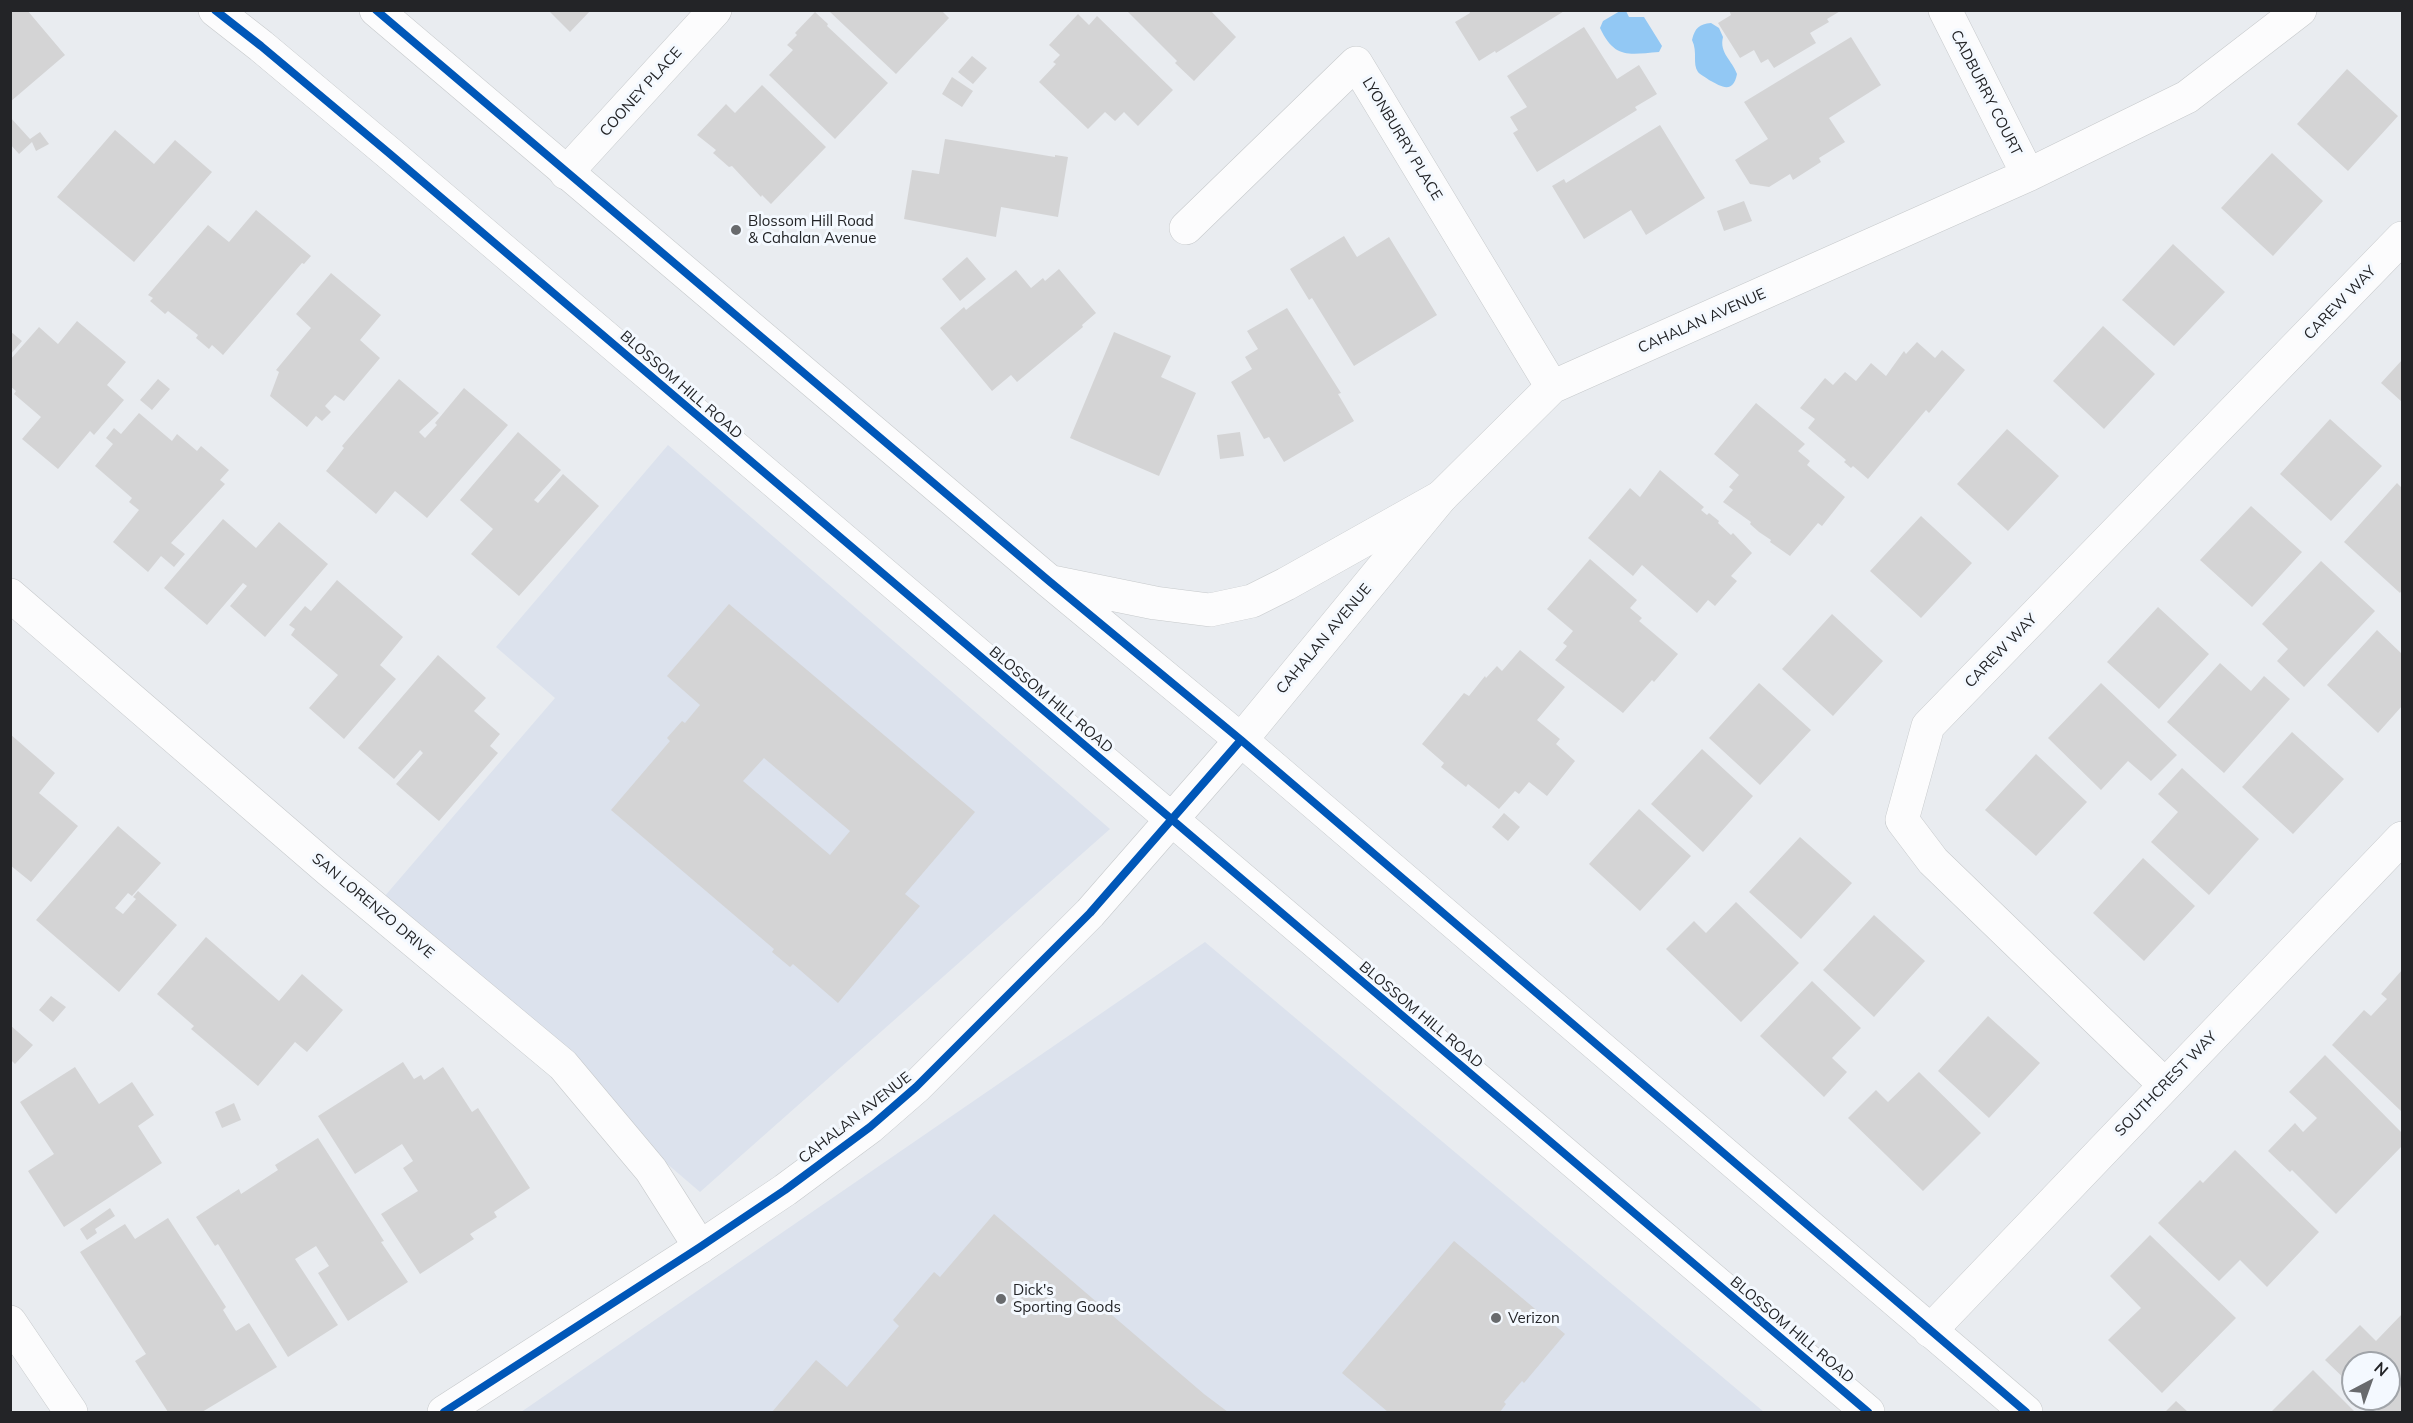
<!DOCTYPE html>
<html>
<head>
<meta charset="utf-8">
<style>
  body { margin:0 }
  #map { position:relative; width:2413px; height:1423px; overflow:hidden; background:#e9ecf0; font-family:Mulish,sans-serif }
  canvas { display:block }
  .frame { position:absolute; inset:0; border:12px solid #232427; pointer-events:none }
  .north { position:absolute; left:2341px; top:1351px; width:60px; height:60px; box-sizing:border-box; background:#f4f9ff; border:2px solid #a0a4a9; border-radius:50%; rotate:41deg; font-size:16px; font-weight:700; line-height:24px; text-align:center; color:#232427 }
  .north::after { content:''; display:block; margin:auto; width:21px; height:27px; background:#686a6d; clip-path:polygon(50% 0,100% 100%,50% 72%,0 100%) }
</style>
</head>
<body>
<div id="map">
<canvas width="2413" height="1423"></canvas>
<div class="frame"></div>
<div class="north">N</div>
</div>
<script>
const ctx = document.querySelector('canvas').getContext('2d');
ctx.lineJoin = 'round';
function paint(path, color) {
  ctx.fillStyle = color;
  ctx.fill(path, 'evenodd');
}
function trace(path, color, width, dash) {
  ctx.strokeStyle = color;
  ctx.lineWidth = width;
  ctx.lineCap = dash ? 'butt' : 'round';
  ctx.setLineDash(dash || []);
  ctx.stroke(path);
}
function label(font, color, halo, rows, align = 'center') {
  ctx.font = font + ' Mulish,sans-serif';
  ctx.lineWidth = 6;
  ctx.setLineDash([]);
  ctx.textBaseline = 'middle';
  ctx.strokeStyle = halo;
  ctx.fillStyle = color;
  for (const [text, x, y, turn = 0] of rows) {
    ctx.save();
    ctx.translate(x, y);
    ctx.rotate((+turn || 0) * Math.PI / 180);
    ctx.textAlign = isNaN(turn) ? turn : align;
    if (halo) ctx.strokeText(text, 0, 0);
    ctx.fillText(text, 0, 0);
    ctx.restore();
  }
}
paint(new Path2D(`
  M 668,445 L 1110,829 L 700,1192 L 372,911 L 555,698 L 496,647 Z
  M 1205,942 L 1764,1412 L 521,1412 Z`), '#dce2ed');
paint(new Path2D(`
  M 1620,11 L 1626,11 L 1629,17 L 1644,17 L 1662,46 L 1659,52 C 1630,54 1615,60 1600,28 L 1603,21 Z
  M 1711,23 L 1719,28 L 1723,37 C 1719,53 1732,60 1737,74 C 1733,94 1722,87 1709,80 C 1706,77 1700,75 1698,72 C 1692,64 1698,52 1692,40 C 1695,28 1699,24 1711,23 Z`), '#92c8f4');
paint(new Path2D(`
  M 10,10 L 27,10 L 65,55 L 10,102 Z
  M 548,10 L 591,10 L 570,32 Z
  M 831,10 L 941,10 L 949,18 L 896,74 L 830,12 Z
  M 1126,10 L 1210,10 L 1236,37 L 1194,81 L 1175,63 L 1177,61 Z
  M 1469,10 L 1566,10 L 1496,53 L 1495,51 L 1479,61 L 1455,22 L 1470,13 Z
  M 1729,10 L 1842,10 L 1827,19 L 1829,22 L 1810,33 L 1816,43 L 1774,68 L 1768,59 L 1761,63 L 1754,50 L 1740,58 L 1718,23 L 1731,15 Z
  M 815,12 L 828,24 L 827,26 L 888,83 L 835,139 L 769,75 L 793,50 L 787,45 L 797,35 L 795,33 Z
  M 1078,14 L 1089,25 L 1097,16 L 1173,90 L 1138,126 L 1124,112 L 1115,121 L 1105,112 L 1088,129 L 1039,82 L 1056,64 L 1053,62 L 1060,55 L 1049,45 Z
  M 1584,27 L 1617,79 L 1639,65 L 1657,94 L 1635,107 L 1637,110 L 1537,172 L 1513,133 L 1518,130 L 1510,117 L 1527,107 L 1507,76 Z
  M 1851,37 L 1881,85 L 1829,118 L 1845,142 L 1819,158 L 1821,162 L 1793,180 L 1790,174 L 1769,187 L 1750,184 L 1735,160 L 1768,139 L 1744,102 Z
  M 972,56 L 987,68 L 973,84 L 958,72 Z
  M 2347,69 L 2398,116 L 2348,171 L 2297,124 Z
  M 952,77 L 973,91 L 962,107 L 942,94 Z
  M 762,85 L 826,147 L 771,204 L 762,195 L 761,197 L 732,166 L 729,167 L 713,153 L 716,150 L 697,135 L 726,104 L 735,113 Z
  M 10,117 L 30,139 L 40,132 L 49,144 L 36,151 L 32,142 L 19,154 L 10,144 Z
  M 1660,125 L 1705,198 L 1646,235 L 1631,210 L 1584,239 L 1552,186 L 1564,179 L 1566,183 Z
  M 115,130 L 154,164 L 175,140 L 212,172 L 134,262 L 57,197 Z
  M 945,139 L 1055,157 L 1055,155 L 1068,157 L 1058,217 L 1001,207 L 996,237 L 904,219 L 912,170 L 939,174 Z
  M 2272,153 L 2323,201 L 2273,256 L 2221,208 Z
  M 1744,201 L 1752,221 L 1724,231 L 1717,211 Z
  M 256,210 L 311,256 L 304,264 L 302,263 L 223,355 L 212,345 L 209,349 L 196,338 L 198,335 L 168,311 L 165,314 L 150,301 L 153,298 L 148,295 L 208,225 L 229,242 Z
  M 1344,236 L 1357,257 L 1389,237 L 1437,315 L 1354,366 L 1312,298 L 1309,300 L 1290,269 Z
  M 2173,244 L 2225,292 L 2174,346 L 2122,300 Z
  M 967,257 L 986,279 L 960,301 L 942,279 Z
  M 1059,269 L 1096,313 L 1082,325 L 1083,327 L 1017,382 L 1011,375 L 992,391 L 940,328 L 964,307 L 966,310 L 1016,270 L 1031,288 L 1043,278 L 1045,281 Z
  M 331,273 L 381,315 L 360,340 L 380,358 L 344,401 L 335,395 L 325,406 L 331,412 L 322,421 L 316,416 L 307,427 L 270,396 L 279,372 L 276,370 L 311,328 L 296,314 Z
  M 1287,308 L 1341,393 L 1338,394 L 1354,421 L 1284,462 L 1269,437 L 1264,439 L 1231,382 L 1252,369 L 1245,357 L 1258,349 L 1247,331 Z
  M 77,321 L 126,362 L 107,385 L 124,400 L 94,435 L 90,431 L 58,469 L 22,439 L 41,417 L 14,394 L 16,391 L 10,386 L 10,360 L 39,327 L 58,344 Z
  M 2103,326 L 2155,374 L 2104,429 L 2053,381 Z
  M 10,331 L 22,341 L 10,355 Z
  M 1114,332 L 1171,356 L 1161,377 L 1196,393 L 1159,476 L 1070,438 Z
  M 1917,342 L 1935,358 L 1942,350 L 1965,370 L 1929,413 L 1926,410 L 1868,479 L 1853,466 L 1851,468 L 1844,462 L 1846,460 L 1808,428 L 1815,419 L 1800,408 L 1825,378 L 1833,385 L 1845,372 L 1856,381 L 1871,363 L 1886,376 L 1904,351 L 1906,354 Z
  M 2402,360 L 2402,402 L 2381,383 Z
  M 158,379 L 170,389 L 152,410 L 140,400 Z
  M 399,379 L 439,413 L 419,432 L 425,438 L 437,425 L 435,423 L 464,388 L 508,425 L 427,518 L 395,491 L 376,514 L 326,471 L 344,448 L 342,446 Z
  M 1756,403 L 1805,444 L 1798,451 L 1810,461 L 1807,465 L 1845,497 L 1822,526 L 1818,523 L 1790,556 L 1770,542 L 1771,540 L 1759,532 L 1750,524 L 1751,522 L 1723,502 L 1733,490 L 1729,487 L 1739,475 L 1714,454 Z
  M 139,413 L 172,441 L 177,434 L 197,451 L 201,446 L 229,470 L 220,480 L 225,484 L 171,543 L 185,554 L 174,567 L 161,556 L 148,572 L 113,542 L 139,510 L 129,502 L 132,498 L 95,466 L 113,444 L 106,438 L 114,428 L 121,434 Z
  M 2330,419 L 2382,466 L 2331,521 L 2280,474 Z
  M 2007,429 L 2059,476 L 2008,531 L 1957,484 Z
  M 518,432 L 561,470 L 534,500 L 538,503 L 563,474 L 599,506 L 519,596 L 471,554 L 493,529 L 460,500 Z
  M 1240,432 L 1244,456 L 1220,459 L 1217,435 Z
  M 1660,470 L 1704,507 L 1701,510 L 1707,515 L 1709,513 L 1719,521 L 1718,523 L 1731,535 L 1733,533 L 1752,553 L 1731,576 L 1737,581 L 1715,606 L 1708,600 L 1697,613 L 1642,565 L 1633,576 L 1588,538 L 1630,488 L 1640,497 Z
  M 2397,483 L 2402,488 L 2402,590 L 2400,593 L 2344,542 Z
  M 2251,506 L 2302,552 L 2252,607 L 2200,560 Z
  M 1921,516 L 1972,563 L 1921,618 L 1870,571 Z
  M 223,519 L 256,548 L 279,522 L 328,564 L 265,637 L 230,606 L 247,586 L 243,583 L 207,625 L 164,588 Z
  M 1590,559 L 1637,600 L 1630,608 L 1642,618 L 1639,621 L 1678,654 L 1654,682 L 1652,680 L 1623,713 L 1555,660 L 1567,646 L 1563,643 L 1573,631 L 1547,609 Z
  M 2321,561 L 2375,611 L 2304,687 L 2277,661 L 2288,649 L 2262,624 Z
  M 337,580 L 403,637 L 380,665 L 396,679 L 344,739 L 309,708 L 338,675 L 291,635 L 295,629 L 289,625 L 305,606 L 311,611 Z
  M 729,604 L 975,812 L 905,894 L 920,906 L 838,1003 L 793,964 L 790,967 L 772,952 L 774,949 L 611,810 L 670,741 L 667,738 L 682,721 L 685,723 L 700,705 L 667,676 ZM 764,758 L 850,831 L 830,855 L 743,781 Z
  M 2158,607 L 2209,654 L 2159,709 L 2107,662 Z
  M 1832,614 L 1883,661 L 1833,716 L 1782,669 Z
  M 2377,630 L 2402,654 L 2402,706 L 2378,733 L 2327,685 Z
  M 1520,650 L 1565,687 L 1537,720 L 1560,739 L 1556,744 L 1575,761 L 1547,796 L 1529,782 L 1519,794 L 1515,791 L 1499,809 L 1468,784 L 1466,787 L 1441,767 L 1444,763 L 1422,744 L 1464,693 L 1469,696 L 1485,676 L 1486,678 L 1497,666 L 1502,671 Z
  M 438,655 L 486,698 L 474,711 L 500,734 L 490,746 L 498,753 L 439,821 L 396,784 L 423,753 L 420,750 L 394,779 L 358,748 Z
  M 2220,663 L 2251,691 L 2264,676 L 2290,699 L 2224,773 L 2167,722 Z
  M 1759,683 L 1811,730 L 1760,785 L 1709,738 Z
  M 2101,683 L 2177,755 L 2151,781 L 2128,761 L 2101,790 L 2048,738 Z
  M 2292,732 L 2344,779 L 2293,834 L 2242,787 Z
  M 10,734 L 55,773 L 39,793 L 78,826 L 31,882 L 10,865 Z
  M 1702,749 L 1753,796 L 1703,852 L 1651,804 Z
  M 2036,754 L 2087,802 L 2036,856 L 1985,810 Z
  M 2182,768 L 2259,839 L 2209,895 L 2151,842 L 2178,812 L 2158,794 Z
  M 1639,809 L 1691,856 L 1640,911 L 1589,864 Z
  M 1504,813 L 1520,827 L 1508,841 L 1492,827 Z
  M 118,826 L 161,863 L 132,896 L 128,893 L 115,908 L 123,914 L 136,899 L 133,897 L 138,891 L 177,925 L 119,992 L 36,920 Z
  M 1800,837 L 1852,883 L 1801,939 L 1749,892 Z
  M 2143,858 L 2195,906 L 2144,961 L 2093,913 Z
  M 1736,902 L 1799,963 L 1741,1022 L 1666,949 L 1694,921 L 1706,933 Z
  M 1874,915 L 1925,961 L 1874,1017 L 1823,970 Z
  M 206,937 L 279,1001 L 302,974 L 343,1010 L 307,1052 L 295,1042 L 258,1086 L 191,1029 L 194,1026 L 157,994 Z
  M 2402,970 L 2402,1112 L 2332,1045 L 2364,1010 L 2371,1016 L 2387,999 L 2381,994 Z
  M 1812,981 L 1861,1028 L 1832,1058 L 1847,1072 L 1824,1097 L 1760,1036 Z
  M 51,996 L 66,1007 L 53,1022 L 39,1010 Z
  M 1988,1016 L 2040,1063 L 1989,1118 L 1938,1071 Z
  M 10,1025 L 33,1045 L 15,1064 L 10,1059 Z
  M 2325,1055 L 2402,1133 L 2402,1146 L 2336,1214 L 2292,1170 L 2290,1172 L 2268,1151 L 2295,1123 L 2303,1132 L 2317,1118 L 2289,1092 Z
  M 403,1062 L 414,1079 L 421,1075 L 424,1080 L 443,1067 L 472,1112 L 478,1108 L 530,1188 L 494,1212 L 497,1217 L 470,1234 L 474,1239 L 420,1274 L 381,1214 L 418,1191 L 403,1168 L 413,1161 L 402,1144 L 355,1174 L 318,1116 Z
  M 75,1067 L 99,1104 L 132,1082 L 154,1115 L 138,1126 L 162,1163 L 64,1227 L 28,1171 L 54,1154 L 20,1102 Z
  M 1919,1072 L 1981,1133 L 1923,1191 L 1848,1118 L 1876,1090 L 1888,1102 Z
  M 234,1103 L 241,1120 L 222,1128 L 215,1112 Z
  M 318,1138 L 384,1241 L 381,1242 L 408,1282 L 348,1321 L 318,1273 L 329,1266 L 316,1246 L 295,1259 L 338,1325 L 288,1357 L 218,1244 L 215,1246 L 196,1217 L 239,1189 L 241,1194 L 278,1170 L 275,1165 Z
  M 2235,1150 L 2319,1232 L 2267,1287 L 2240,1260 L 2219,1281 L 2158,1223 L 2200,1180 L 2203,1183 Z
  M 110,1208 L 115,1216 L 95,1229 L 97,1233 L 87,1240 L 80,1229 Z
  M 994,1214 L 1204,1394 L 1228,1412 L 772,1412 L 816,1360 L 847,1387 L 899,1326 L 893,1320 L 934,1272 L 940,1277 Z
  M 168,1218 L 226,1307 L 223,1310 L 236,1331 L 249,1323 L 277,1367 L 202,1412 L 168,1412 L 135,1361 L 146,1354 L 80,1252 L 125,1224 L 135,1239 Z
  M 2150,1235 L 2236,1318 L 2162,1393 L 2108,1340 L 2141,1308 L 2110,1276 Z
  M 1454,1241 L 1565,1334 L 1524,1383 L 1522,1381 L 1504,1402 L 1506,1404 L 1500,1412 L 1388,1412 L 1342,1373 Z
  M 2402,1314 L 2402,1412 L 2379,1412 L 2365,1399 L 2389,1399 L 2389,1363 L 2353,1363 L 2353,1387 L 2325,1360 L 2360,1325 L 2376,1341 Z
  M 2313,1370 L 2355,1412 L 2271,1412 Z
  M 2176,1401 L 2188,1412 L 2165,1412 Z`), '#d4d4d5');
const street = new Path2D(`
  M 1945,10 L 2028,175
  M 566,173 L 715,10
  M 1186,228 L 1356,63 L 1552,387
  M 10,595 L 329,870 L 563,1065 L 651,1170 L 700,1247
  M 1241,740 L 1441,497 L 1552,387 L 2028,175 L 2187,97 L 2300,10
  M 2165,1085 L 1933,861 L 1902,820 L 1928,726 L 2402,238
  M 10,1322 L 71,1412
  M 1930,1331 L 2402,838`);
const secondary = new Path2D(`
  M 215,10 L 261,46 L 390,154 L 1868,1412
  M 376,10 L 1049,581 L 1241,740 L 2026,1412
  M 1052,582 L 1155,603 L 1210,610 L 1252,601 L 1286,584 L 1441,497
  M 444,1412 L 700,1247 L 785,1190 L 870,1127 L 916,1087 L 1090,913 L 1241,740`);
trace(street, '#c6c9cb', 34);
trace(secondary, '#c6c9cb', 34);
trace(street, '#fcfcfd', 33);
trace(secondary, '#fcfcfd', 33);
trace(new Path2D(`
  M 215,10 L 261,46 L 390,154 L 1868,1412
  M 376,10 L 1049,581 L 1241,740 L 2026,1412
  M 444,1412 L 700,1247 L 785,1190 L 870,1127 L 916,1087 L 1090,913 L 1241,740`), '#0057b8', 8);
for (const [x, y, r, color] of [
  [736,230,6,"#686a6d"],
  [1001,1299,6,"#686a6d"],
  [1496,1318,6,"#686a6d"]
]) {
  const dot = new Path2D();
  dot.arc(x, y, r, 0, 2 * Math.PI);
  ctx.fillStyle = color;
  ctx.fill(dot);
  trace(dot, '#f4f9ff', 2);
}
label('15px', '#232427', '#f4f9ff', [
  ["COONEY PLACE",641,92,-48],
  ["CADBURRY COURT",1986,93,63],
  ["LYONBURRY PLACE",1402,139,59],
  ["CAREW WAY",2340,303,-46],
  ["CAHALAN AVENUE",1702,321,-24],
  ["BLOSSOM HILL ROAD",681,385,41],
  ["CAHALAN AVENUE",1324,639,-50],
  ["CAREW WAY",2001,651,-46],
  ["BLOSSOM HILL ROAD",1051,700,40],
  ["SAN LORENZO DRIVE",373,906,40],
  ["BLOSSOM HILL ROAD",1421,1015,40],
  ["SOUTHCREST WAY",2166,1084,-46],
  ["CAHALAN AVENUE",855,1118,-38],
  ["BLOSSOM HILL ROAD",1792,1330,40]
]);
label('15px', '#232427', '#f4f9ff', [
  ["Blossom Hill Road",748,221],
  ["& Cahalan Avenue",748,238],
  ["Dick's",1013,1290],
  ["Sporting Goods",1013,1307],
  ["Verizon",1508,1318]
], 'left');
</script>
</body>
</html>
